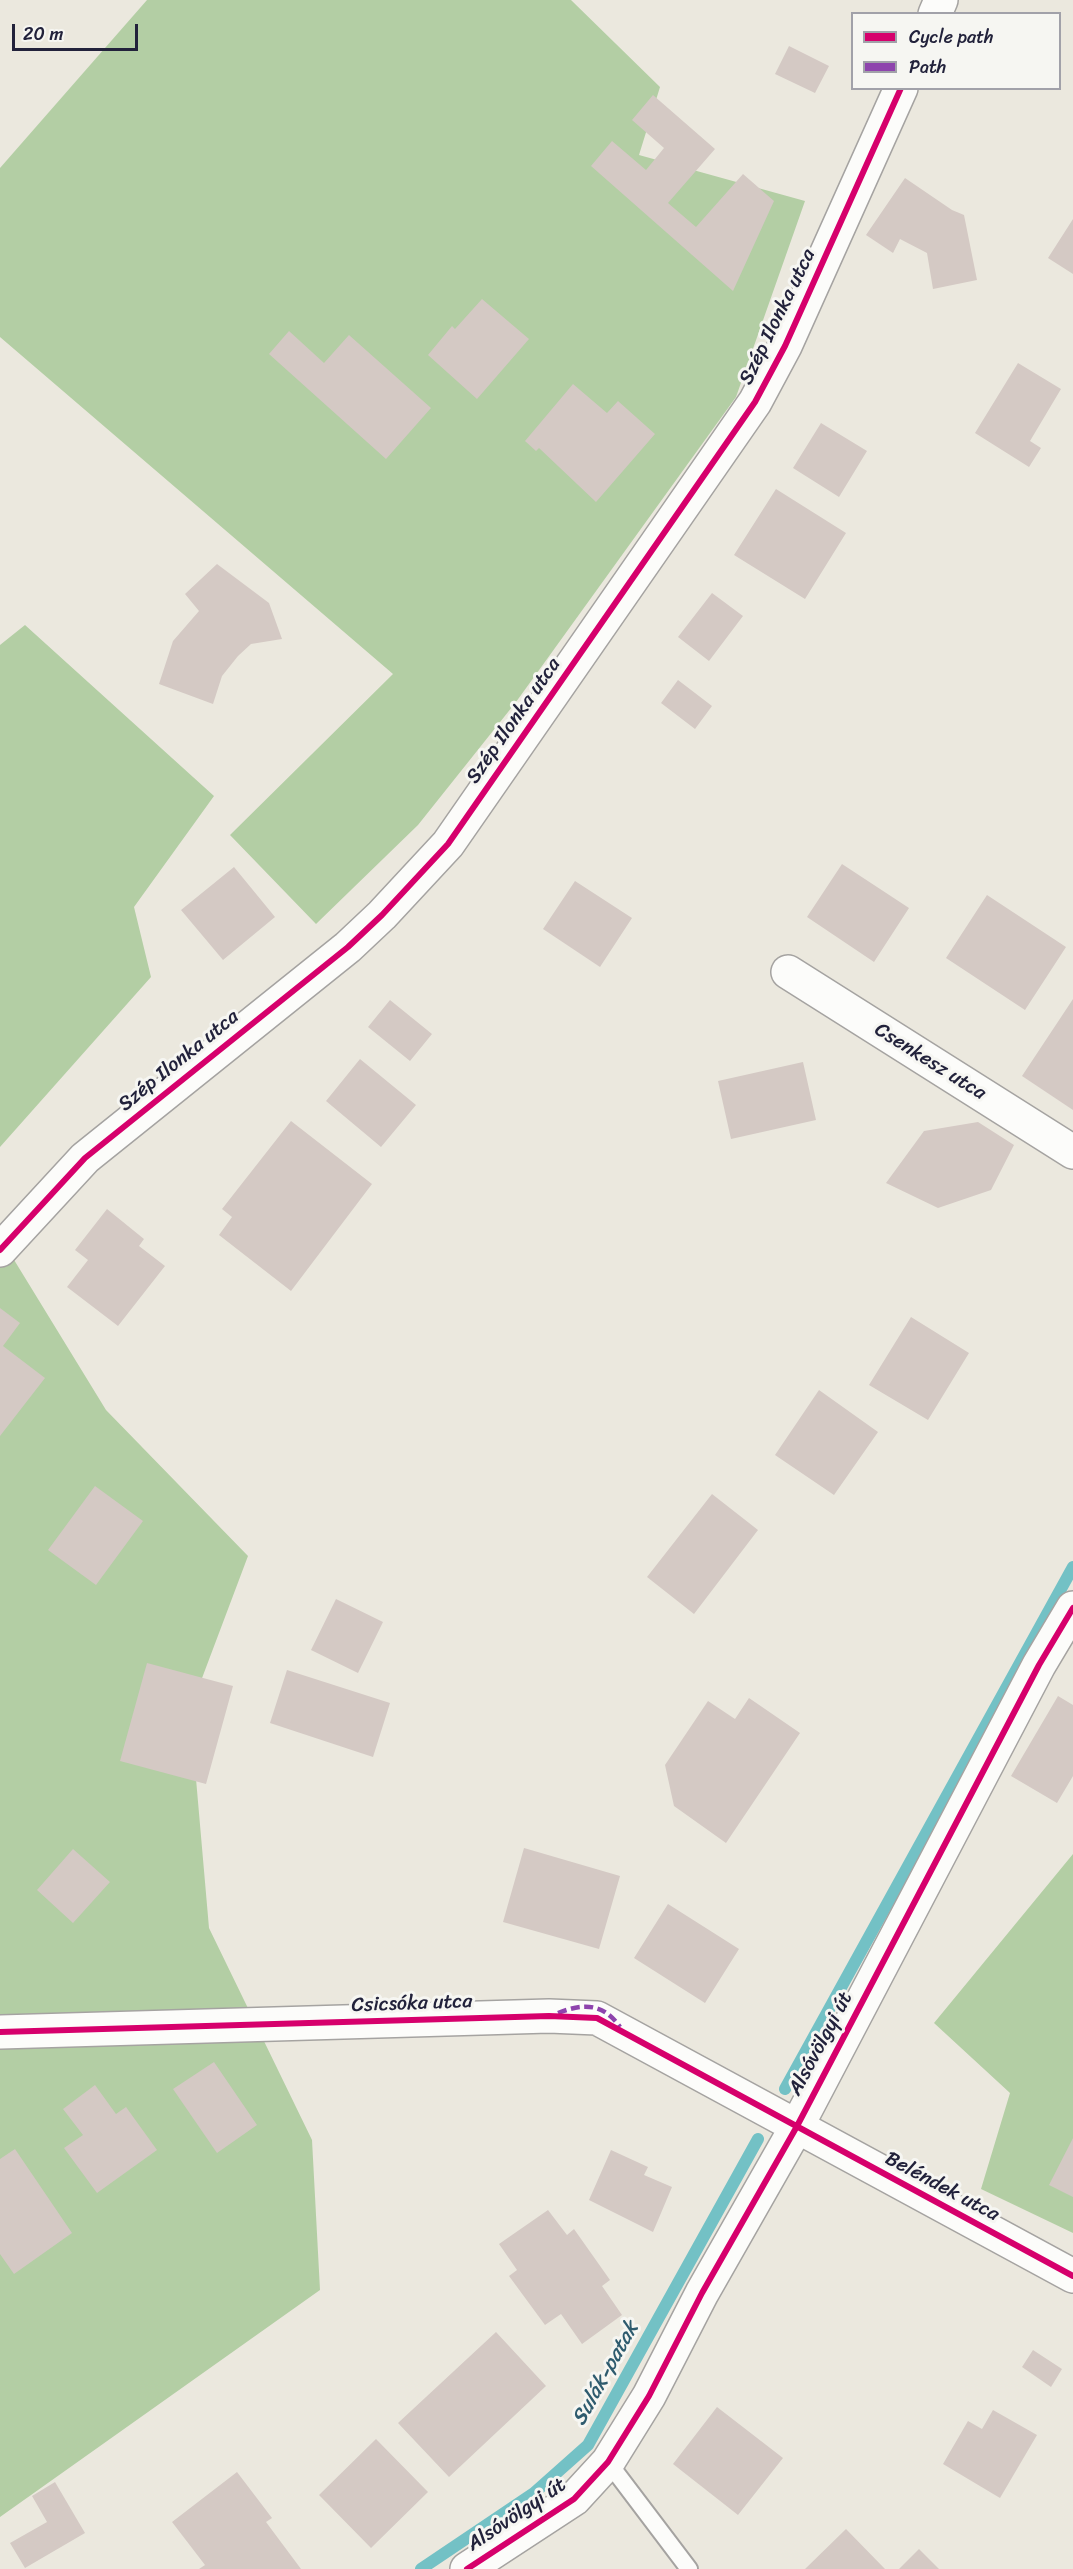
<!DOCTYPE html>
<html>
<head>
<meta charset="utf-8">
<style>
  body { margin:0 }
  #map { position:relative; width:1073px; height:2569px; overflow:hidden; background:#ebe8de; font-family:Sriracha,sans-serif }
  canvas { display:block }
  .legend { position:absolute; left:851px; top:12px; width:210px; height:78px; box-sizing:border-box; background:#f6f6f2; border:2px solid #a1a1a9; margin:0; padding:8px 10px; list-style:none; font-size:18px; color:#22223b }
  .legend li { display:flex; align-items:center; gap:12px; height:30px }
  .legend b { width:30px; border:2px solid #a1a1a9 }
  .scale { position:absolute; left:12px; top:24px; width:126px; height:27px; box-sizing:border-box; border:3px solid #22223b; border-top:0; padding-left:8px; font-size:18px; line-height:21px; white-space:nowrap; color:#22223b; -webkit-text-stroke:4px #f6f6f2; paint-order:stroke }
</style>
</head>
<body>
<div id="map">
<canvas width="1073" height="2569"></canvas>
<ul class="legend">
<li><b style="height:8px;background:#d6006c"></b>Cycle path</li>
<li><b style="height:8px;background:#8e44ad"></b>Path</li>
</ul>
<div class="scale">20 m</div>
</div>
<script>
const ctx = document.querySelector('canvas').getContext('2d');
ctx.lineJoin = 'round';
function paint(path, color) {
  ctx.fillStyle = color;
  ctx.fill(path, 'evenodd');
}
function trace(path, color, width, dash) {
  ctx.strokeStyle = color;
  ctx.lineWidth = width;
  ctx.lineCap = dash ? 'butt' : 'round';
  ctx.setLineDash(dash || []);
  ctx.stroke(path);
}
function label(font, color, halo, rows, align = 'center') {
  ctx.font = font + ' Sriracha,sans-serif';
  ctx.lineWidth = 6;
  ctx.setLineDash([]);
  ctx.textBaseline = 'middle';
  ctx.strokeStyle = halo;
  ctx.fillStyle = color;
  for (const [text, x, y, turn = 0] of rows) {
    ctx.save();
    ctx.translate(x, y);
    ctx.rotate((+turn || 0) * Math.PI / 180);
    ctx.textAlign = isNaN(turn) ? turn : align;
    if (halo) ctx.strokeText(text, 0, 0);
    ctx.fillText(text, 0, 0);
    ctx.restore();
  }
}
paint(new Path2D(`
  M 147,0 L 571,0 L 660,87 L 639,155 L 805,201 L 736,397 L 516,702 L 418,825 L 316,924 L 230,835 L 393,674 L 0,337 L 0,168 Z
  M 25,625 L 214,796 L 134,907 L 151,977 L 0,1147 L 0,645 Z
  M 0,1237 L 106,1410 L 248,1556 L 190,1710 L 209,1928 L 312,2140 L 320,2290 L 0,2517 Z
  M 1073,1854 L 1073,2233 L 981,2189 L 1010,2093 L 934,2023 Z`), '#b3cea4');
trace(new Path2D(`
  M 785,2089 L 1073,1567
  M 421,2569 L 534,2493 L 588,2445 L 758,2139`), '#73c1c5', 12);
paint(new Path2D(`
  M 789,46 L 829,66 L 815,93 L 775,74 Z
  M 653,95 L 715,149 L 668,203 L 696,227 L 743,174 L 774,201 L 733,291 L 591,166 L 612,141 L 646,170 L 664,148 L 632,120 Z
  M 905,178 L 952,210 L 964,215 L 977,280 L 933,289 L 927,253 L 900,239 L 893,253 L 866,235 Z
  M 1073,219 L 1073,274 L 1048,258 Z
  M 482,299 L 529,339 L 477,399 L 428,355 L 452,326 L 455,329 Z
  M 289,331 L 324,363 L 349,335 L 431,408 L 386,459 L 269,354 Z
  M 1018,363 L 1061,389 L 1030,441 L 1041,448 L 1029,467 L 975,433 Z
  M 573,384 L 607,413 L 618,401 L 655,434 L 596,502 L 539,448 L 536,451 L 525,441 Z
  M 821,423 L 867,451 L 839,497 L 793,468 Z
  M 776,489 L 846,533 L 805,599 L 734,555 Z
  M 217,564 L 269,603 L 282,639 L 251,644 L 238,656 L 222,676 L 213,704 L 159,684 L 173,641 L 199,611 L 185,594 Z
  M 712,593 L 743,616 L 709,661 L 678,637 Z
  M 678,680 L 712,706 L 695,729 L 661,703 Z
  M 842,864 L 909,908 L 874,962 L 807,917 Z
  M 234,867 L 275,917 L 223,960 L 181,910 Z
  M 575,881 L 632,918 L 600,967 L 543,929 Z
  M 987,895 L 1066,947 L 1025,1010 L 946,958 Z
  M 1073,999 L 1073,1110 L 1022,1076 Z
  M 390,1000 L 432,1034 L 410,1061 L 368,1027 Z
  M 360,1059 L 416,1105 L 381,1147 L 326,1101 Z
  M 803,1062 L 816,1120 L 731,1139 L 718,1081 Z
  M 291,1121 L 372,1184 L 291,1291 L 219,1235 L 232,1217 L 222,1209 Z
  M 978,1122 L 1014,1145 L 991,1190 L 938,1208 L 886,1183 L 924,1131 Z
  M 107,1209 L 144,1239 L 139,1246 L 165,1266 L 118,1326 L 67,1287 L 88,1260 L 75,1250 Z
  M 0,1308 L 20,1323 L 3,1346 L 45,1378 L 0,1436 Z
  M 911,1317 L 969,1353 L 928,1420 L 869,1385 Z
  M 819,1390 L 878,1432 L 834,1495 L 775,1455 Z
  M 95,1486 L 143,1521 L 96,1585 L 48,1550 Z
  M 712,1494 L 758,1530 L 694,1614 L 647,1577 Z
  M 336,1599 L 383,1622 L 358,1673 L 311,1650 Z
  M 147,1663 L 233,1686 L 206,1784 L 120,1761 Z
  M 287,1670 L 390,1703 L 373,1757 L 270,1723 Z
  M 1058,1696 L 1073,1705 L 1073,1776 L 1057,1803 L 1011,1776 Z
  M 749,1698 L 800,1733 L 726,1843 L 674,1806 L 665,1765 L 708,1701 L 735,1719 Z
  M 524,1848 L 620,1876 L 599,1949 L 503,1922 Z
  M 73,1849 L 110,1882 L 73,1923 L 37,1890 Z
  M 668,1904 L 739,1949 L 705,2003 L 634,1958 Z
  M 214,2062 L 257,2125 L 217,2153 L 173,2089 Z
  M 95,2085 L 116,2114 L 126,2107 L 157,2150 L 97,2193 L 64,2148 L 83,2135 L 63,2109 Z
  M 1073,2138 L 1073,2197 L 1049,2185 Z
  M 15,2149 L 72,2233 L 14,2274 L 0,2254 L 0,2159 Z
  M 611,2150 L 648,2167 L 644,2175 L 672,2187 L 653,2232 L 589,2200 Z
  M 548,2210 L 567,2235 L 574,2229 L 610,2280 L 602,2286 L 622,2315 L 582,2344 L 561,2314 L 545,2325 L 509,2276 L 517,2270 L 499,2244 Z
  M 496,2332 L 546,2386 L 449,2477 L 398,2423 Z
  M 1033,2350 L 1062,2369 L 1051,2387 L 1022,2367 Z
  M 717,2407 L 783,2458 L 738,2515 L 673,2464 Z
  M 993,2410 L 1037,2435 L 1000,2498 L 943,2464 L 968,2421 L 982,2429 Z
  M 376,2439 L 428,2492 L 371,2548 L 319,2495 Z
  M 237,2472 L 272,2518 L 266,2522 L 301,2569 L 199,2569 L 205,2565 L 172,2522 Z
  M 55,2482 L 85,2533 L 25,2568 L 10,2543 L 47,2522 L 32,2496 Z
  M 846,2529 L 885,2569 L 805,2569 Z
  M 919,2549 L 939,2569 L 899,2569 Z`), '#d4c9c4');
const service = new Path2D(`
  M 608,2462 L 689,2569`);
const minor = new Path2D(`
  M 935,14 L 941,0
  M 788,972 L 1073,1152
  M 0,1250 L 85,1158 L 348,947 L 382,915 L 448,844 L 755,402 L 785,346 L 901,88
  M 0,2032 L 549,2016 L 597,2018 L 1073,2276
  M 467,2569 L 574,2499 L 608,2462 L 649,2396 L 702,2293 L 796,2128 L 1039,1665 L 1073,1608`);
trace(service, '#a5a3a1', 20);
trace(minor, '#a5a3a1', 36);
trace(service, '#fcfcfa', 16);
trace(minor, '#fcfcfa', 33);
trace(new Path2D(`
  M 558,2013 C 584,2003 603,2003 620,2027`), '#8e44ad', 4.5, [9, 4.5]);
trace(new Path2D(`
  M 0,1250 L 85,1158 L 348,947 L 382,915 L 448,844 L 755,402 L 785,346 L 901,88
  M 0,2032 L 549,2016 L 597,2018 L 1073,2276
  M 467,2569 L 574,2499 L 608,2462 L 649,2396 L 702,2293 L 796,2128 L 1039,1665 L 1073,1608`), '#d6006c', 6);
label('20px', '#22223b', '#f6f6f2', [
  ["Szép Ilonka utca",778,317,-64],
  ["Szép Ilonka utca",514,721,-55],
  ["Szép Ilonka utca",179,1061,-39],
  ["Csenkesz utca",930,1062,32],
  ["Csicsóka utca",412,2004,-2],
  ["Alsóvölgyi út",821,2044,-62],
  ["Beléndek utca",942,2187,28],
  ["Alsóvölgyi út",517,2515,-34]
]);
label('italic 21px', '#2e5b6e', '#f6f6f2', [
  ["Sulák-patak",606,2374,-61]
]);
</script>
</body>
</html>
